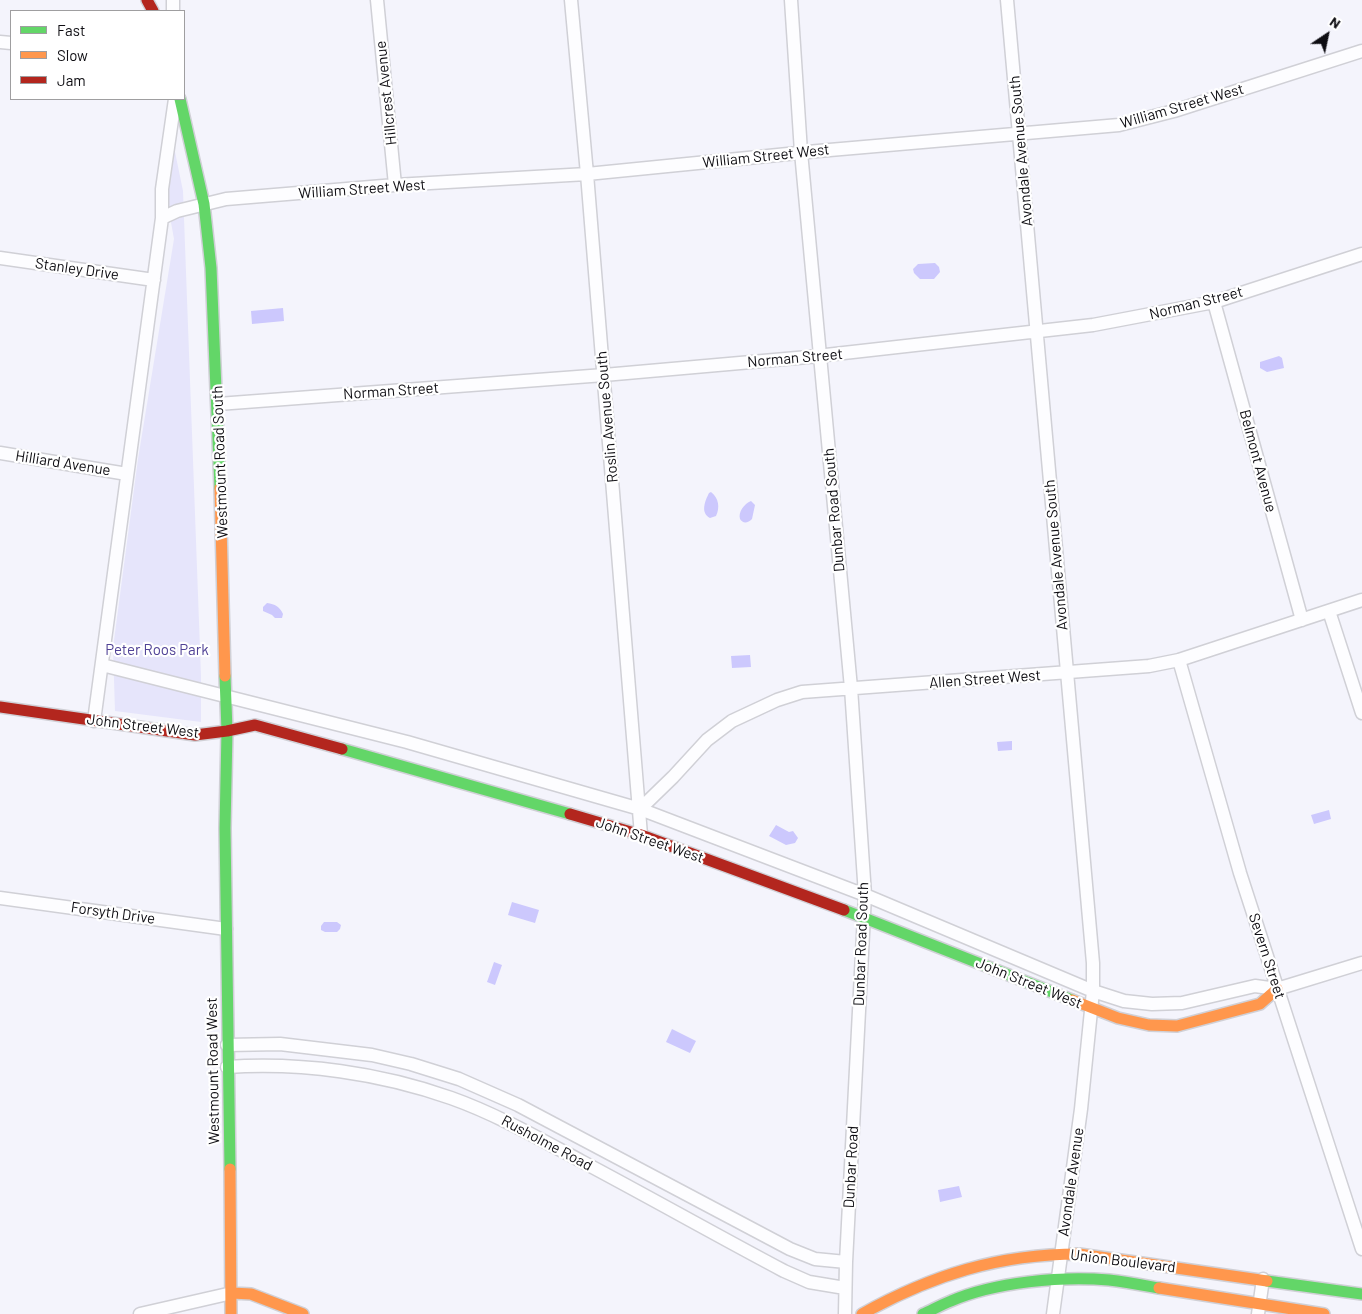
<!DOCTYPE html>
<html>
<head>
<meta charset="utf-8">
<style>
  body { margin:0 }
  #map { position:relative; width:1362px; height:1314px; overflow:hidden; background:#f4f4fc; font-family:Barlow,sans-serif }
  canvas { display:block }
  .legend { position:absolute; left:10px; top:10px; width:175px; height:90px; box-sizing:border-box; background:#fff; border:1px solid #9f9ea0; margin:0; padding:6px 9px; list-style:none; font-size:15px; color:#0e0d12 }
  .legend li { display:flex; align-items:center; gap:10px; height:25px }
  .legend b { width:25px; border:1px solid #9f9ea0 }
  .north { position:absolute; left:1302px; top:10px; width:50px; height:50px; -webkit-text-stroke:4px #fff; paint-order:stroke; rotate:34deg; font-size:14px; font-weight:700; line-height:20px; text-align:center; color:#0e0d12 }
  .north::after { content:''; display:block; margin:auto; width:18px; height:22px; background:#0e0d12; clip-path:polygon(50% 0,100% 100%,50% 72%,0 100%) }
</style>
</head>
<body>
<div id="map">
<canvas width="1362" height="1314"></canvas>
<ul class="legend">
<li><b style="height:6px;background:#63d668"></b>Fast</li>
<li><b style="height:6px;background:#ff974d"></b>Slow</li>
<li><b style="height:6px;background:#b3261e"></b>Jam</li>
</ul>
<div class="north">N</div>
</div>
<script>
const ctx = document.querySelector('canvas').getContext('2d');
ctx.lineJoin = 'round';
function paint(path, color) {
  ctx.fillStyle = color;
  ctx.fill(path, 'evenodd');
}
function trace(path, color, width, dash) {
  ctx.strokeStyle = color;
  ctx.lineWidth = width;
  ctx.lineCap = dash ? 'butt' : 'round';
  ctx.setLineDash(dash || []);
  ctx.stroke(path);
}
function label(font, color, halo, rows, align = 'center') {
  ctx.font = font + ' Barlow,sans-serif';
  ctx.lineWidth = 4.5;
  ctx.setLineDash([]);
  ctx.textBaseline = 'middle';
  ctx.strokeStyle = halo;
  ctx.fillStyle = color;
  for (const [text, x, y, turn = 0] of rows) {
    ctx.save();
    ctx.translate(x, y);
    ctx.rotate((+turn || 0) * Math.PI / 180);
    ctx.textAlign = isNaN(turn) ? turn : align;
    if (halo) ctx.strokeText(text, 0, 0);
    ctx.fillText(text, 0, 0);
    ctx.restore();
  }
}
paint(new Path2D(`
  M 174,147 L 183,191 L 201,676 L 201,722 L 115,711 L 113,648 L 138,459 L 174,239 L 166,195 Z`), '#e6e5fb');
paint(new Path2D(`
  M 935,263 L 939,267 L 940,272 L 934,279 L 920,279 L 914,273 L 913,269 L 918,264 Z
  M 283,308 L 284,321 L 252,324 L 251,311 Z
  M 1279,356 L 1282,358 L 1284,368 L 1267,372 L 1260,368 L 1260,362 Z
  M 711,492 C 719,498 720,508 716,516 L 710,518 C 700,513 705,501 709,493 Z
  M 751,501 L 755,505 L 752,519 C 748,523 743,524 740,519 C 738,512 744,504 751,501 Z
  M 267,603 C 275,604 280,607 283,614 L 282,618 L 275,618 L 272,615 L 263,611 L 263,607 Z
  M 750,655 L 751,667 L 732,668 L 731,656 Z
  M 1012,741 L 1012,750 L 998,751 L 997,742 Z
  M 1329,810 L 1331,819 L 1314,824 L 1311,815 Z
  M 776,825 L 789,832 L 793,831 L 798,838 L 795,843 L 786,845 L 769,836 Z
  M 512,902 L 539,910 L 535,923 L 508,915 Z
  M 324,922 L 337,922 L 341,925 L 340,929 L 337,932 L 325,932 L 321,930 L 321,926 Z
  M 494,962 L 502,965 L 495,985 L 487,982 Z
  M 672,1029 L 696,1041 L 690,1053 L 666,1042 Z
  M 959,1186 L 962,1197 L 940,1202 L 938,1190 Z`), '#ccc8fd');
const street = new Path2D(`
  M 173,0 L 173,11
  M 377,0 L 395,185
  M 571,0 L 587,174 L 641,835
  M 791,0 L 801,152 L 851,688 L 865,895 L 846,1262 L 845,1314
  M 1007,0 L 1093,963 L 1093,991 L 1081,1109 L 1053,1314
  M 0,42 L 11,43
  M 162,218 L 177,211 L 226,199 L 395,185 L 587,174 L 818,151 L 1119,125 L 1174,111 L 1362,51
  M 0,258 L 154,280
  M 1214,302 L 1302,620
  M 218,404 L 604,375 L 808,357 L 1093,325 L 1214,302 L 1362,254
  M 0,453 L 127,474
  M 1329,611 L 1362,713
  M 1179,660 L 1240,873 L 1362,1249
  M 102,665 L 407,742 L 640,809 L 865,895 L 1093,991 L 1124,1001 L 1152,1004 L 1182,1003 L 1255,986 L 1277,989 L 1362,963
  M 94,721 L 162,218 L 162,189 L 175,99
  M 640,809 L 673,777 L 707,740 L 732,721 L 777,700 L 802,692 L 1149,666 L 1179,660 L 1362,600
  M 0,898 L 226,929
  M 227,1045 L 280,1044 L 372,1055 L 411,1064 L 459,1079 L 518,1105 L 790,1249 L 815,1259 L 846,1262
  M 227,1067 C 302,1062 380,1073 451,1098 C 496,1114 538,1138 581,1161 C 649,1197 716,1235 784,1271 L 809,1282 L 845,1288
  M 140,1314 L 232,1293
  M 1258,1314 L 1263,1279`);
const fast = new Path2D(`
  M 180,99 L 204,204 L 211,268 L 220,488
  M 225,676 L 227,731 L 225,828 L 230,1169
  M 342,749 L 570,814
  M 844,910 L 1072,1000
  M 1267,1281 L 1362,1294
  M 923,1314 C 932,1310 941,1305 951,1301 C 995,1282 1061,1276 1109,1280 C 1126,1282 1142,1285 1159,1288`);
const slow = new Path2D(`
  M 220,488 L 225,676
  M 1072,1000 L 1118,1018 L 1149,1025 L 1177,1026 L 1260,1004 L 1277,989
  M 230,1169 L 231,1314
  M 1159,1288 L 1324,1314
  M 232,1293 L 251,1294 L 303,1314
  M 862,1314 C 932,1275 999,1254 1079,1254 L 1267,1281`);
const jam = new Path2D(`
  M 147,0 L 153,11
  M 0,707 L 195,735 L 227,731 L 255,725 L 342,749
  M 570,814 L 641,835 L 844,910`);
trace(street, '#d0d0d6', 15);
trace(fast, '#d0d0d6', 14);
trace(slow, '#d0d0d6', 14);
trace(jam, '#d0d0d6', 14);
trace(street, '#fdfdff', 12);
trace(fast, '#63d668', 11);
trace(slow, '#ff974d', 11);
trace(jam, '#b3261e', 11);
label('15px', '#0e0d12', '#fff', [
  ["Hillcrest Avenue",386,93,-96],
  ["William Street West",1182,106,-16],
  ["Avondale Avenue South",1021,151,-95],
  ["William Street West",766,156,-6],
  ["William Street West",362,189,-4],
  ["Stanley Drive",77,269,8],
  ["Norman Street",1196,303,-14],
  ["Norman Street",795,358,-5],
  ["Norman Street",391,391,-4],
  ["Roslin Avenue South",607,417,-95],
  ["Belmont Avenue",1258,461,75],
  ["Westmount Road South",220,462,-92],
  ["Hilliard Avenue",63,463,9],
  ["Dunbar Road South",834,510,-95],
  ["Avondale Avenue South",1056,555,-95],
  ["Allen Street West",985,679,-4],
  ["John Street West",143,726,7],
  ["John Street West",650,840,19],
  ["Forsyth Drive",113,913,8],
  ["Dunbar Road South",861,944,-88],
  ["Severn Street",1267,956,72],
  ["John Street West",1029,983,22],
  ["Westmount Road West",213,1071,-91],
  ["Rusholme Road",547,1143,28],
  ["Dunbar Road",851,1167,-87],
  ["Avondale Avenue",1071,1182,-82],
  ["Union Boulevard",1123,1261,7]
]);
label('15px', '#504296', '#fff', [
  ["Peter Roos Park",157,650]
]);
</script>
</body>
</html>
